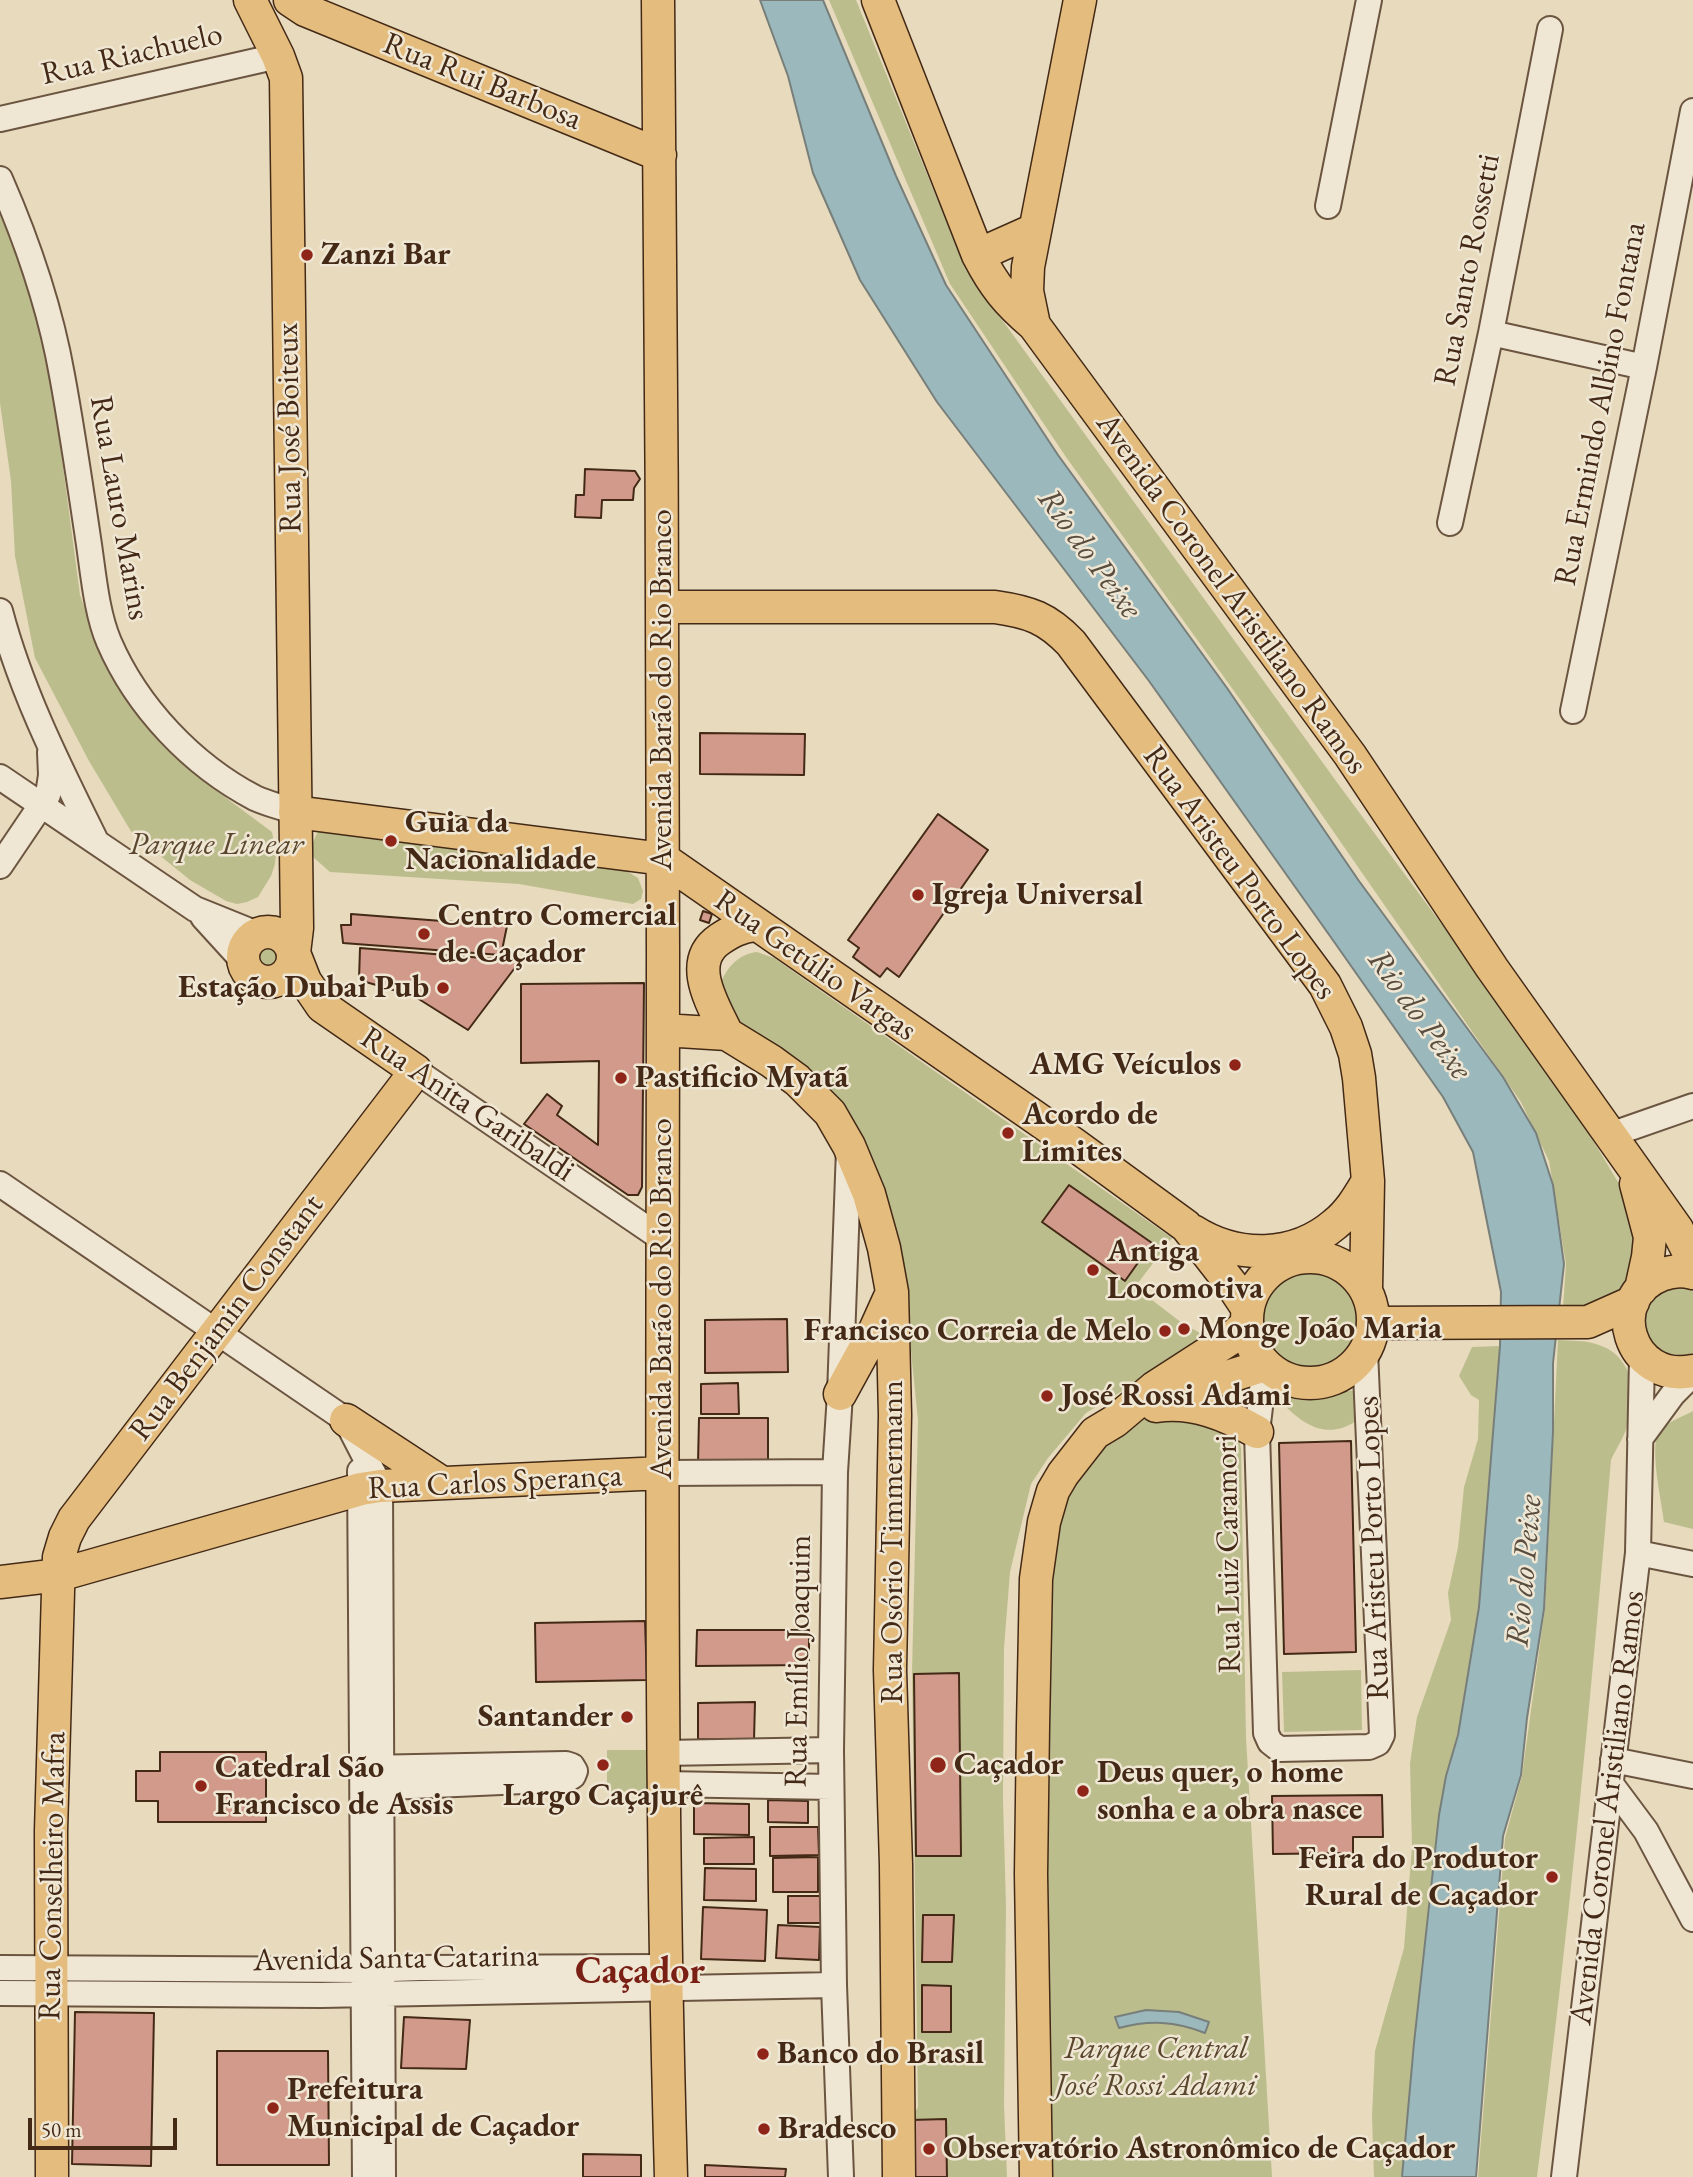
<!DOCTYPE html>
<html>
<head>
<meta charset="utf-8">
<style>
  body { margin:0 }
  #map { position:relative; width:1693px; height:2177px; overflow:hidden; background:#e7dabd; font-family:"EB Garamond",serif }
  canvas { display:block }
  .scale { position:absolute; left:28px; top:2118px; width:149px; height:32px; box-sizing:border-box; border:4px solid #432916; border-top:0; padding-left:9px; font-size:21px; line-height:24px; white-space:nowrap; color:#432916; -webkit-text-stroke:5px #efe7d4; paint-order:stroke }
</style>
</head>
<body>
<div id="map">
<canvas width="1693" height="2177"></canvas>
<div class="scale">50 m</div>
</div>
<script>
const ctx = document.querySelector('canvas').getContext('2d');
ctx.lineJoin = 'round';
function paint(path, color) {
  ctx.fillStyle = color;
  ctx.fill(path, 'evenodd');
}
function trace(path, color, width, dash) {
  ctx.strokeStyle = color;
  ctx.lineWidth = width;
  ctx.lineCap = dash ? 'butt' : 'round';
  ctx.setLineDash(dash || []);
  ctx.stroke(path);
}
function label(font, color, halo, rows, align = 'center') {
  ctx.font = font + ' "EB Garamond",serif';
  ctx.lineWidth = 5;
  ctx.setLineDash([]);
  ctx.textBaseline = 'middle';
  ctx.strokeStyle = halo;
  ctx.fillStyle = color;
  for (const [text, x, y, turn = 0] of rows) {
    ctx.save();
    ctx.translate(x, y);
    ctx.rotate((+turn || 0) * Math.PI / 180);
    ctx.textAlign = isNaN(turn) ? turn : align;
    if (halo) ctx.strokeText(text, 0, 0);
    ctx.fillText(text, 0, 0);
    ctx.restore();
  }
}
paint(new Path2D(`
  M 829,0 L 856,0 L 966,270 L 1336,781 L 1560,1085 L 1634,1209 L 1641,1239 L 1627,1287 L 1591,1311 L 1563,1308 L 1566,1264 L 1549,1161 L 1521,1102 L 1290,769 L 1066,457 L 950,284 Z
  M 0,200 L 11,227 L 48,353 L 80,595 L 99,649 L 151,730 L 198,777 L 272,832 L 276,854 L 275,864 L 271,876 L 258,897 L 247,902 L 237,904 L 226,901 L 190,880 L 132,833 L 89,761 L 35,658 L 15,556 L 11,481 L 0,403 Z
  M 329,827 L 627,871 L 638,878 L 643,891 L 641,899 L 633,904 L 519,884 L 330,872 L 313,857 L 311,847 L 318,831 Z
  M254 956a13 13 0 1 1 26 0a13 13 0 1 1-26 0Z
  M 757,952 L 774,958 L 1172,1238 L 1135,1287 L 1182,1323 L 1209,1338 L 1086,1413 L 1048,1458 L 1031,1484 L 1010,1572 L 1004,1648 L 1003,1800 L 1006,1906 L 1004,2105 L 1007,2177 L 912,2177 L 911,2120 L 918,2107 L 912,1673 L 918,1420 L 908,1322 L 841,1107 L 814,1074 L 785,1051 L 737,1024 L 719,987 C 725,970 737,954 757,952 Z
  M1258 1320a51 51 0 1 1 102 0a51 51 0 1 1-102 0Z
  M 1669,1285 L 1693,1287 L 1693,1365 L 1668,1367 L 1637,1319 L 1640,1307 Z
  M 1558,1340 C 1571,1341 1584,1340 1596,1344 C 1631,1354 1637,1389 1629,1420 C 1626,1434 1617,1447 1611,1460 C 1591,1699 1568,1938 1537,2177 L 1478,2177 L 1505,1838 L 1522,1776 L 1545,1608 Z
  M 1500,1346 C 1490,1489 1488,1638 1446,1776 L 1414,2043 L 1402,2177 L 1374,2177 L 1372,2116 L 1375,2051 L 1404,1948 L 1412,1847 L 1410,1763 L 1417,1717 L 1451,1620 L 1448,1593 L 1458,1547 L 1464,1487 L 1478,1439 L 1479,1400 L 1471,1395 L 1459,1376 L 1472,1347 Z
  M 1279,1390 L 1324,1395 L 1355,1390 L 1356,1421 C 1323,1443 1297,1420 1275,1395 Z
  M 1168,1410 L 1238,1437 L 1241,1448 L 1246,1738 L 1272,2177 L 1051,2177 L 1044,1938 L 1051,1527 L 1087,1451 L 1142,1415 Z
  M 1693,1411 L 1693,1529 L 1664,1522 C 1662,1503 1648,1444 1660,1431 C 1669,1421 1682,1417 1693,1411 Z
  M 1361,1670 L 1362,1730 L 1284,1732 L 1282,1672 Z
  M 607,1750 L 650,1750 L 650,1791 L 607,1792 Z`), '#bcbd8d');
const water = new Path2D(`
  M 760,0 L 823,0 L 896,176 L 946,285 L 1058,455 L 1227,688 L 1359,881 L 1503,1077 L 1536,1133 L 1553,1185 L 1564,1264 L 1553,1363 L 1553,1432 L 1544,1609 L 1527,1718 L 1521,1775 L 1503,1836 L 1476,2177 L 1402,2177 L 1414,2043 L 1439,1815 L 1446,1776 L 1458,1735 L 1479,1607 L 1500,1346 L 1501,1292 L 1473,1152 L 1443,1097 L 1330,936 L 1149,681 L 937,402 L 860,280 L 813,173 L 788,76 Z
  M 1146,2010 L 1179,2012 L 1209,2022 L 1205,2033 C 1175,2021 1149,2020 1119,2028 L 1115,2017 Z`);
paint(water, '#9bb8bc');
trace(water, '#787f7a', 2);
const building = new Path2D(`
  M 585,469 L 635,471 L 640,479 L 634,488 L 633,500 L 602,500 L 601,518 L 575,517 L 576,495 L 584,495 Z
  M 700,733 L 805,734 L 804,775 L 700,774 Z
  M 938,814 L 988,850 L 899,977 L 887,968 L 880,977 L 853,957 L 859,948 L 848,940 Z
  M 703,911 L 712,914 L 709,923 L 700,920 Z
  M 351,914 L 507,926 L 501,955 L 343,943 L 341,925 L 351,925 Z
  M 360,948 L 520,961 L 468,1030 L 414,996 L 359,980 Z
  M 644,983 L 642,1187 L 638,1195 L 628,1195 L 524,1124 L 547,1094 L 562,1106 L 557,1115 L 598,1145 L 599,1061 L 521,1063 L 521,984 Z
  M 1069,1185 L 1152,1243 L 1125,1281 L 1042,1222 Z
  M 787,1319 L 788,1372 L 705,1373 L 705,1320 Z
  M 738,1383 L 739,1414 L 701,1414 L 701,1384 Z
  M 699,1418 L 768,1418 L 768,1464 L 698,1463 Z
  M 1351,1441 L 1356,1652 L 1284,1654 L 1279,1443 Z
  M 645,1621 L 647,1680 L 536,1682 L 535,1623 Z
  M 697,1630 L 809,1630 L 809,1665 L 696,1666 Z
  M 959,1673 L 961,1856 L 916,1856 L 914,1674 Z
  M 755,1702 L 754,1740 L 698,1739 L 698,1703 Z
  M 160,1752 L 266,1752 L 266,1822 L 158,1822 L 158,1801 L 136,1801 L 136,1771 L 160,1771 Z
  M 1382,1795 L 1383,1837 L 1353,1837 L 1353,1853 L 1273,1854 L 1272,1796 Z
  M 768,1800 L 808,1801 L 808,1823 L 768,1822 Z
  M 694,1803 L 749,1804 L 749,1835 L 694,1834 Z
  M 770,1827 L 818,1827 L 819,1855 L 770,1856 Z
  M 754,1837 L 754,1864 L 704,1864 L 704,1838 Z
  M 818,1857 L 818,1892 L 773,1892 L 773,1858 Z
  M 705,1868 L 756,1869 L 756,1901 L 704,1900 Z
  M 788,1896 L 821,1896 L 821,1923 L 788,1923 Z
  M 703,1907 L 767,1910 L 765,1961 L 701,1959 Z
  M 923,1915 L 954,1915 L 952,1962 L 922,1962 Z
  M 778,1925 L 820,1927 L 819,1960 L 776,1958 Z
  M 922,1985 L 951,1986 L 951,2032 L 922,2032 Z
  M 75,2012 L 154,2013 L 151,2166 L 72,2164 Z
  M 404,2017 L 470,2020 L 466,2069 L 401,2068 Z
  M 217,2051 L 328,2051 L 329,2165 L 217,2165 Z
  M 946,2119 L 947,2177 L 912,2177 L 911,2120 Z
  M 583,2154 L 641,2155 L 641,2177 L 583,2177 Z
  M 705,2165 L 786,2169 L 785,2177 L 705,2177 Z`);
paint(building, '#d19a8a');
trace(building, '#432916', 2);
const minor = new Path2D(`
  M 0,119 L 278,56
  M 0,179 C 28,243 50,307 62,375 C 72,429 80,484 88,538 C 93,570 96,612 109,642 C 137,707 192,765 255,798 C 268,804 282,807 295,812
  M 1328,206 L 1369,0
  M 1491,333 L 1644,367
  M 1450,523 L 1491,333 L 1550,29
  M 0,611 C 21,691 59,766 95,839
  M 1573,711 L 1644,367 L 1693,111
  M 0,777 L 195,909 L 257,934
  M 0,866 L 48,795 L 51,775 L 50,752
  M 203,917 L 244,962
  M 416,1071 L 661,1238
  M 1610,1135 L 1693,1106
  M 0,1184 L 346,1420 L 380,1486 L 383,2177
  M 1265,1365 L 1257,1432 L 1266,1733 L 1270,1742 L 1279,1749 L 1369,1747 L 1378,1743 L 1382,1735 L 1365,1351
  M 1640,1439 L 1673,1394 L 1693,1374
  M 360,1471 L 365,2177
  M 663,1473 L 835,1472
  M 1638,1553 L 1693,1564
  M 664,1753 L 831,1750
  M 1613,1760 L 1693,1776
  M 366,1768 L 566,1764 L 572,1766 L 575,1771 L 573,1776 L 568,1779 L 367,1788
  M 664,1784 L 831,1787
  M 1611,1784 L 1646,1831 L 1693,1919
  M 0,1968 L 364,1970 L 419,1968 L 665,1967
  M 0,1993 L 321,1995 L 834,1985
  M 841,2177 L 834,1985 L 831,1750 L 835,1472 L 840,1394 L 849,1149
  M 1564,2177 L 1638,1553 L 1642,1357`);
const major = new Path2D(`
  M 290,0 L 305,10 L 660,155
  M 658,0 C 661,317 663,635 663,952 C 663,1360 659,1769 671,2177
  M 878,0 L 978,255 C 994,286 1007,302 1034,325 L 1350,755 L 1492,968 L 1677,1229 L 1693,1261
  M 978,255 L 1034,230
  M 1034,325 L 1027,291 L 1028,267 L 1080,0
  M 663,607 L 995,607 C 1030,612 1047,618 1071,643 L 1325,985 L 1346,1027 L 1355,1054 L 1359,1078 L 1368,1181 L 1366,1289
  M 295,812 L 663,859 L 1075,1145 L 1186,1226 L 1232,1285 L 1248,1309
  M243 957a25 25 0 1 1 50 0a25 25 0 1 1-50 0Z
  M 663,1030 L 727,1034 L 771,1061 L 797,1080 L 830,1113 L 849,1146 L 869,1194 L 884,1248 L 892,1292 L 895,1415 L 890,1670 L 896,1865 L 899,2177
  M 727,1034 C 714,1006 685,963 720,939 C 732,931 740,927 755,925
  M 1636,1184 L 1650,1237 L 1648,1257 L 1641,1289
  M 1193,1231 C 1237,1259 1294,1259 1335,1224 C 1350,1212 1359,1196 1368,1181
  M1247 1320a63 63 0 1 1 126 0a63 63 0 1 1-126 0Z
  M 1693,1273 C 1682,1270 1671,1271 1661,1275 C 1603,1298 1629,1384 1693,1371
  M 1374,1323 L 1588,1322 L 1633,1302
  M 840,1394 L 875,1330 L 889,1299
  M 1159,1404 L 1183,1391 L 1265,1365
  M 1156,1406 C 1192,1400 1227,1415 1257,1432
  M 346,1420 L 442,1483
  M 0,1582 L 59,1575 L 361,1489 L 380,1486 L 663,1473
  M 52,2177 L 51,1831 L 59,1557 L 65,1537 L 74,1519 L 416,1071 L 322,1006 L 305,981 L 294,953 L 297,928 L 286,78 L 278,56 L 250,0
  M 1036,2177 L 1031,1874 L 1033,1726 L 1036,1579 L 1044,1522 L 1053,1491 L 1063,1474 L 1095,1433 L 1115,1421 L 1154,1388 L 1233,1337 L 1247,1324`);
trace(minor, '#6c5540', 28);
trace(major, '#432916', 35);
trace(minor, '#efe7d4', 24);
trace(major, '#e4bd7e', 32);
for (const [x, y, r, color] of [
  [307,255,7,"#8f2418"],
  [391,841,7,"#8f2418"],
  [918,895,7,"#8f2418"],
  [424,934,7,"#8f2418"],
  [443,988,7,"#8f2418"],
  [1235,1065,7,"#8f2418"],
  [621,1078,7,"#8f2418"],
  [1008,1133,7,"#8f2418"],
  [1093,1270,7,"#8f2418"],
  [1184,1329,7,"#8f2418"],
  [1165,1331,7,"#8f2418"],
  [1047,1396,7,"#8f2418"],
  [627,1717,7,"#8f2418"],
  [603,1765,7,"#8f2418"],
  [938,1765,9,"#8f2418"],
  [201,1786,7,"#8f2418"],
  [1083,1791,7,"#8f2418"],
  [1552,1877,7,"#8f2418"],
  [763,2054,7,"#8f2418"],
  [273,2108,7,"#8f2418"],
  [764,2129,7,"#8f2418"],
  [929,2149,7,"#8f2418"]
]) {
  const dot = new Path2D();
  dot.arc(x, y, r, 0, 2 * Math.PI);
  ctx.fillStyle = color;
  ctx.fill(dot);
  trace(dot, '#efe7d4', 2.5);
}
label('32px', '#432916', '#efe7d4', [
  ["Rua Riachuelo",132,55,-13],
  ["Rua Rui Barbosa",482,82,22],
  ["Rua Santo Rossetti",1468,270,-79],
  ["Rua Ermindo Albino Fontana",1601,404,-79],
  ["Rua José Boiteux",290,428,-91],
  ["Rua Lauro Marins",119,508,80],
  ["Avenida Coronel Aristiliano Ramos",1231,594,54],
  ["Avenida Barão do Rio Branco",662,690,-90],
  ["Rua Aristeu Porto Lopes",1239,873,54],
  ["Rua Getúlio Vargas",815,966,35],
  ["Rua Anita Garibaldi",467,1105,34],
  ["Avenida Barão do Rio Branco",662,1299,-90],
  ["Rua Benjamin Constant",227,1318,-53],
  ["Rua Carlos Sperança",495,1483,-3],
  ["Rua Osório Timmermann",893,1542,-90],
  ["Rua Aristeu Porto Lopes",1374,1548,-92],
  ["Rua Luiz Caramori",1229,1554,-91],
  ["Rua Emílio Joaquim",799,1661,-89],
  ["Avenida Coronel Aristiliano Ramos",1608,1808,-83],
  ["Rua Conselheiro Mafra",53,1876,-89],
  ["Avenida Santa Catarina",396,1959,-1]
]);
label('bold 32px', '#432916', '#efe7d4', [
  ["Zanzi Bar",321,255],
  ["Guia da",405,823],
  ["Nacionalidade",405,860],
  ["Igreja Universal",932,895],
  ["Centro Comercial",438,916],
  ["de Caçador",438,953],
  ["Estação Dubai Pub",429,988,"right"],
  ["AMG Veículos",1221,1065,"right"],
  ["Pastificio Myatã",635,1078],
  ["Acordo de",1022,1115],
  ["Limites",1022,1152],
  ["Antiga",1107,1252],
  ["Locomotiva",1107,1289],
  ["Monge João Maria",1198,1329],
  ["Francisco Correia de Melo",1151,1331,"right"],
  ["José Rossi Adami",1061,1396],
  ["Santander",613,1717,"right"],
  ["Caçador",954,1765],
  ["Catedral São",215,1768],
  ["Francisco de Assis",215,1805],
  ["Deus quer, o home",1097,1773],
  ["sonha e a obra nasce",1097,1810],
  ["Largo Caçajurê",603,1796,"center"],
  ["Feira do Produtor",1538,1859,"right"],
  ["Rural de Caçador",1538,1896,"right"],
  ["Banco do Brasil",777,2054],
  ["Prefeitura",287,2090],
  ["Municipal de Caçador",287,2127],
  ["Bradesco",778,2129],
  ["Observatório Astronômico de Caçador",943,2149]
], 'left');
label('italic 32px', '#5b472e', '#efe7d4', [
  ["Parque Linear",216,845],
  ["Parque Central",1156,2049],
  ["José Rossi Adami",1156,2086]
]);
label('italic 33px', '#594d40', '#efe7d4', [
  ["Rio do Peixe",1089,554,54],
  ["Rio do Peixe",1419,1015,54],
  ["Rio do Peixe",1525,1571,-85]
]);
label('bold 38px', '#7a1f14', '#efe7d4', [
  ["Caçador",640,1973]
]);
</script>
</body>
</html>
